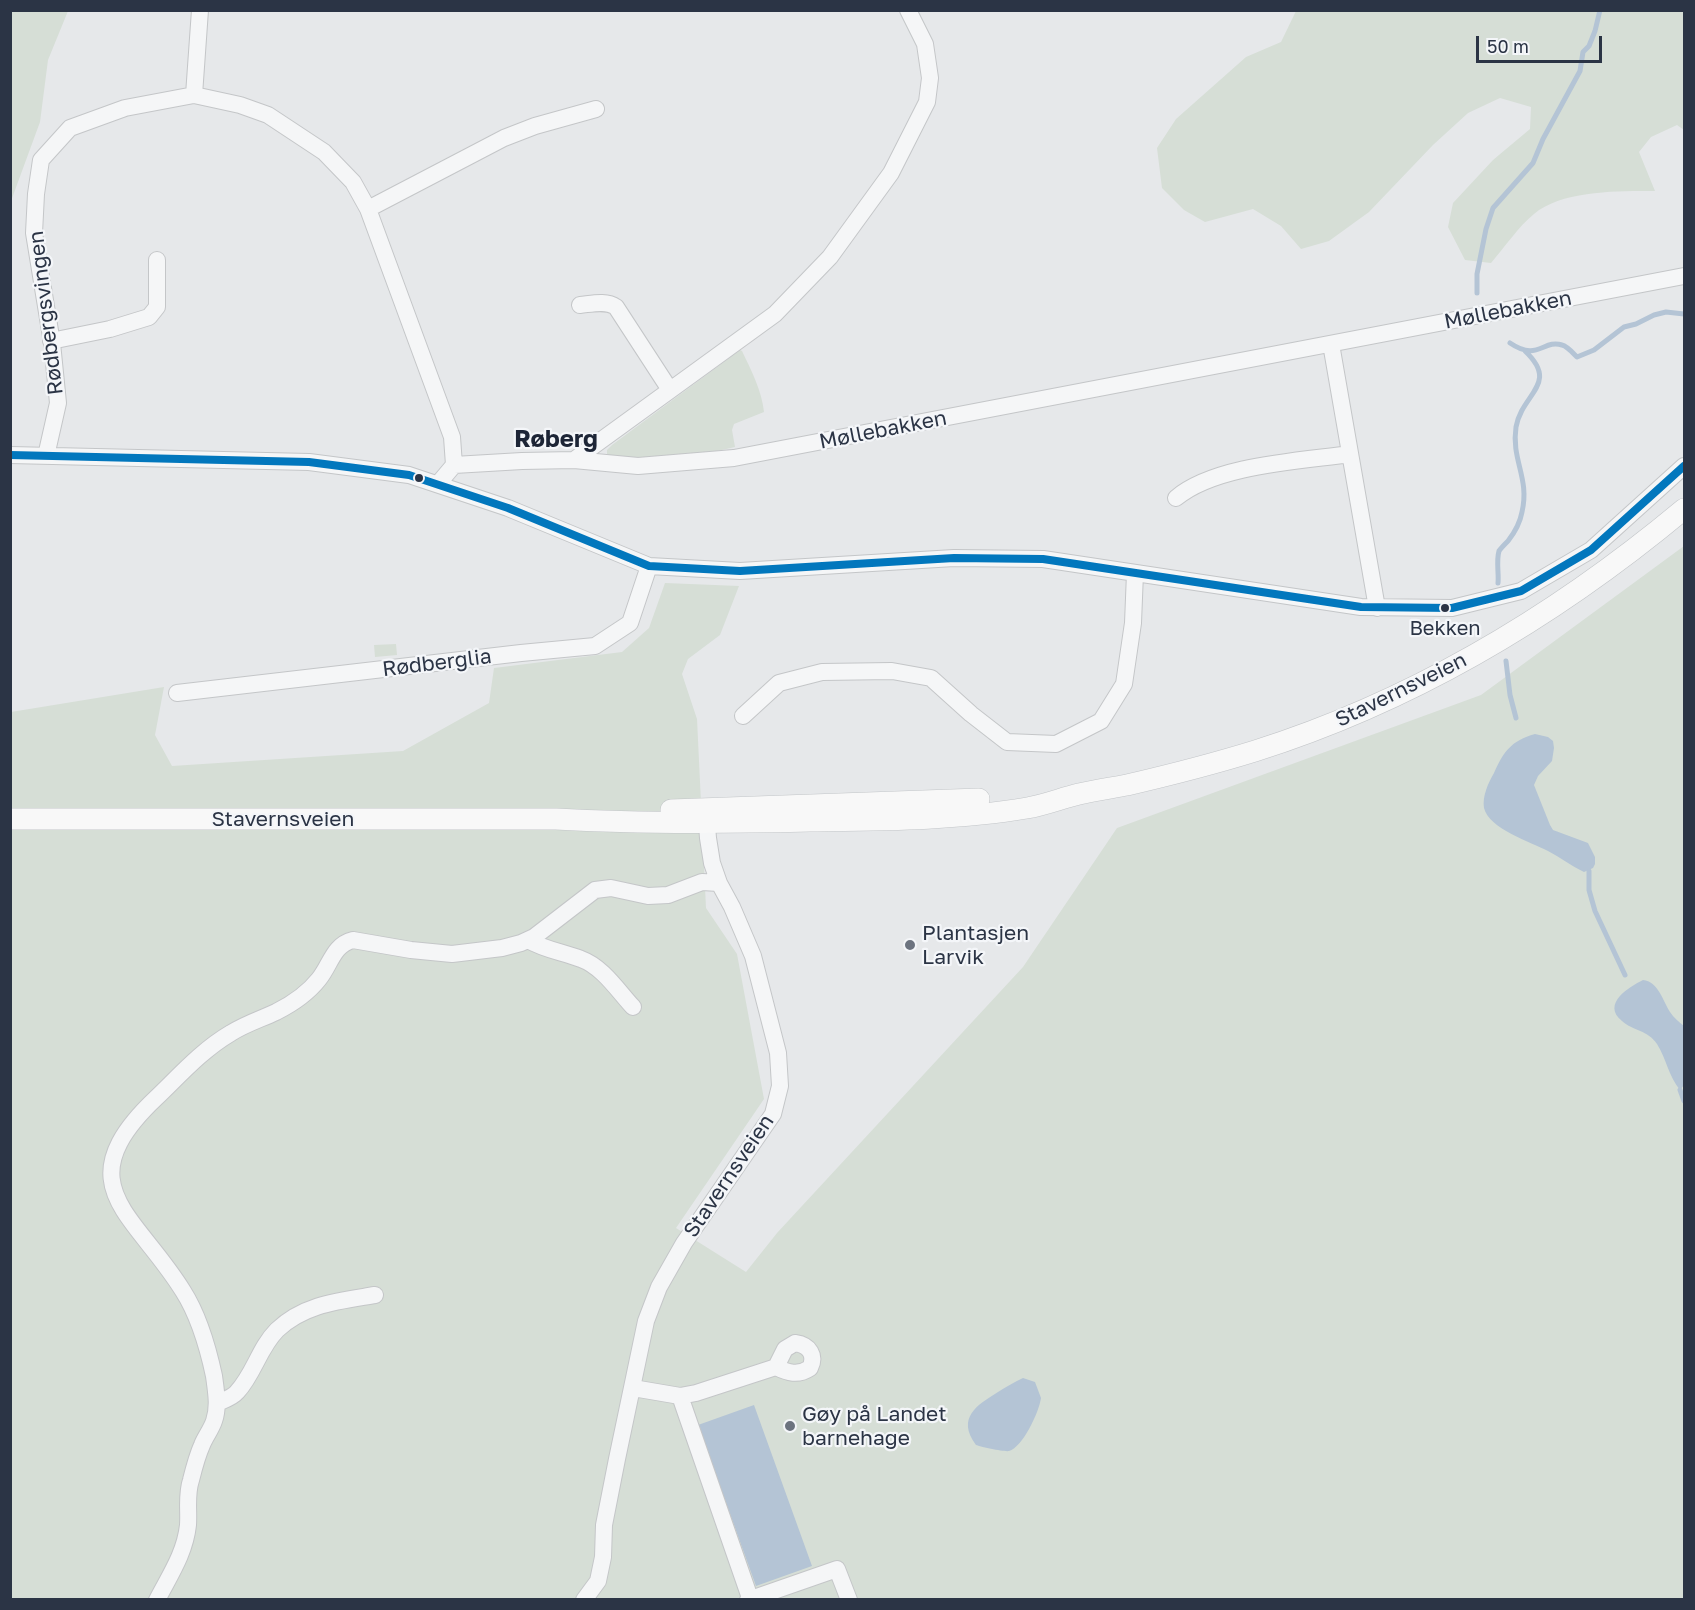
<!DOCTYPE html>
<html>
<head>
<meta charset="utf-8">
<style>
  body { margin:0 }
  #map { position:relative; width:1695px; height:1610px; overflow:hidden; background:#e6e8ea; font-family:"Golos Text",sans-serif }
  canvas { display:block }
  .frame { position:absolute; inset:0; border:12px solid #2b3445; pointer-events:none }
  .scale { position:absolute; left:1476px; top:36px; width:126px; height:27px; box-sizing:border-box; border:3px solid #2b3445; border-top:0; padding-left:8px; font-size:18px; line-height:21px; white-space:nowrap; color:#2b3445; -webkit-text-stroke:4px #f4f6f9; paint-order:stroke }
</style>
</head>
<body>
<div id="map">
<canvas width="1695" height="1610"></canvas>
<div class="frame"></div>
<div class="scale">50 m</div>
</div>
<script>
const ctx = document.querySelector('canvas').getContext('2d');
ctx.lineJoin = 'round';
function paint(path, color) {
  ctx.fillStyle = color;
  ctx.fill(path, 'evenodd');
}
function trace(path, color, width, dash) {
  ctx.strokeStyle = color;
  ctx.lineWidth = width;
  ctx.lineCap = dash ? 'butt' : 'round';
  ctx.setLineDash(dash || []);
  ctx.stroke(path);
}
function label(font, color, halo, rows, align = 'center') {
  ctx.font = font + ' "Golos Text",sans-serif';
  ctx.lineWidth = 4.5;
  ctx.setLineDash([]);
  ctx.textBaseline = 'middle';
  ctx.strokeStyle = halo;
  ctx.fillStyle = color;
  for (const [text, x, y, turn = 0] of rows) {
    ctx.save();
    ctx.translate(x, y);
    ctx.rotate((+turn || 0) * Math.PI / 180);
    ctx.textAlign = isNaN(turn) ? turn : align;
    if (halo) ctx.strokeText(text, 0, 0);
    ctx.fillText(text, 0, 0);
    ctx.restore();
  }
}
paint(new Path2D(`
  M 11,10 L 68,11 L 48,60 L 40,122 L 11,201 Z
  M 1296,11 L 1684,11 L 1684,130 L 1677,125 L 1651,137 L 1639,152 L 1655,191 C 1620,191 1562,190 1534,214 C 1519,226 1504,248 1491,263 L 1465,260 L 1448,227 L 1453,203 L 1493,160 L 1530,129 L 1531,107 L 1500,98 L 1468,113 L 1433,145 L 1369,212 L 1329,241 L 1301,249 L 1281,226 L 1253,209 L 1205,222 L 1184,210 L 1162,188 L 1157,148 L 1176,119 L 1246,57 L 1281,42 Z
  M 740,350 L 742,351 C 751,370 762,391 764,412 L 734,424 L 732,430 L 735,447 L 704,454 L 646,460 L 607,457 L 607,450 L 612,445 Z
  M 1684,546 L 1684,1599 L 11,1600 L 11,712 L 164,687 L 155,735 L 172,766 L 403,751 L 489,703 L 494,668 L 622,652 L 649,628 L 665,583 L 739,586 L 720,635 L 688,659 L 682,674 L 697,719 L 706,908 L 737,954 L 764,1099 L 676,1228 L 746,1272 L 777,1233 L 1023,967 L 1117,828 L 1481,695 Z
  M 396,644 L 397,655 L 375,657 L 374,645 Z`), '#d6ded6');
paint(new Path2D(`
  M 1535,734 L 1548,737 L 1553,741 L 1554,748 L 1552,761 L 1538,776 L 1534,785 L 1550,825 L 1553,830 L 1588,843 L 1595,857 L 1595,864 L 1593,868 L 1584,872 C 1571,866 1560,857 1548,851 C 1531,842 1489,829 1484,808 C 1482,797 1488,783 1494,773 C 1504,751 1511,741 1535,734 Z
  M 1643,980 C 1658,981 1663,1001 1670,1012 C 1674,1018 1679,1022 1684,1026 L 1684,1085 L 1680,1090 C 1669,1077 1666,1058 1657,1044 C 1648,1030 1633,1031 1622,1021 C 1601,1004 1629,987 1643,980 Z
  M 1023,1378 L 1035,1382 L 1041,1398 C 1039,1412 1023,1447 1009,1451 C 1005,1452 981,1447 976,1445 C 956,1418 977,1405 998,1392 C 1006,1387 1014,1382 1023,1378 Z
  M 754,1405 L 812,1566 L 756,1586 L 698,1425 Z`), '#b4c4d5');
trace(new Path2D(`
  M 1477,293 L 1477,274 L 1486,229 L 1493,208 L 1533,163 L 1543,139 L 1580,71 L 1583,52 L 1589,46 L 1595,31 L 1600,10
  M 1510,343 C 1538,362 1543,339 1562,345 C 1567,346 1573,353 1577,357 L 1594,350 L 1624,327 L 1636,324 L 1654,315 L 1666,312 L 1684,314
  M 1498,583 C 1499,574 1496,561 1499,551 C 1501,548 1505,544 1508,541 C 1515,532 1520,523 1522,512 C 1530,478 1511,460 1516,427 C 1522,393 1560,384 1525,351
  M 1506,661 L 1510,695 L 1516,718
  M 1589,871 L 1589,890 L 1595,911 L 1625,975
  M 1680,1090 L 1684,1101`), '#b4c4d5', 5);
const minor = new Path2D(`
  M 194,95 L 200,10
  M 368,209 L 504,138 L 535,126 L 596,109
  M 580,305 C 591,304 606,300 616,307 L 670,390
  M 51,341 L 110,329 L 149,317 L 157,307 L 157,260
  M 1331,344 L 1377,608
  M 10,455 L 309,462 L 409,475 L 508,508 L 649,566 L 740,571 L 954,558 L 1043,559 L 1361,607 L 1452,608 L 1521,591 L 1591,550 L 1684,466
  M 46,456 L 58,403 L 52,343 L 34,233 L 36,194 L 41,160 L 70,128 L 125,108 L 194,95 L 240,105 L 268,115 L 324,152 L 353,182 L 368,209 L 452,437 L 454,465
  M 574,460 L 775,314 L 830,257 L 891,173 L 927,102 L 930,78 L 925,44 L 908,10
  M 438,484 L 454,465 L 522,461 L 574,460 L 638,466 L 734,458 L 1684,276
  M 1176,498 C 1215,465 1300,461 1350,454
  M 177,693 L 521,653 L 595,646 L 630,623 L 649,566
  M 743,716 L 779,683 L 822,672 L 892,671 L 931,678 L 971,714 L 1007,742 L 1056,744 L 1101,721 L 1124,684 L 1133,623 L 1135,573
  M 528,940 C 545,950 563,952 581,959 C 603,967 618,991 633,1007
  M 795,1343 C 810,1345 816,1356 810,1368 C 798,1376 788,1373 776,1367 L 785,1349 Z
  M 633,1388 L 680,1396 L 696,1393 L 776,1367
  M 680,1396 L 750,1598
  M 217,1403 C 224,1400 232,1398 237,1392 C 254,1374 259,1348 277,1330 C 304,1304 339,1301 375,1295
  M 157,1600 C 170,1575 185,1553 188,1525 C 189,1509 186,1495 191,1480 C 194,1468 197,1456 202,1445 C 205,1437 211,1430 214,1421 C 219,1407 216,1391 214,1376 C 208,1348 199,1316 183,1291 C 135,1213 64,1185 156,1098 C 180,1075 202,1050 231,1033 C 245,1024 261,1019 276,1012 C 292,1004 308,993 319,979 C 331,964 333,945 353,940 L 411,950 L 452,954 L 502,948 L 521,943 L 534,937 L 595,890 L 611,888 L 648,896 L 668,895 L 702,882 L 719,883
  M 584,1600 L 598,1581 L 603,1557 L 604,1525 L 617,1459 L 646,1321 L 659,1287 L 684,1243 L 773,1114 L 780,1086 L 778,1053 L 753,956 L 732,907 L 719,883 L 712,863 L 708,838 L 706,812
  M 748,1600 L 837,1569 L 849,1600`);
const major = new Path2D(`
  M 671,810 L 979,799
  M 10,819 L 556,819 C 641,824 725,823 810,821 C 881,820 957,820 1027,808 C 1045,805 1062,798 1079,794 C 1095,790 1111,788 1127,785 C 1170,775 1213,764 1255,751 C 1413,701 1558,614 1684,509`);
trace(minor, '#c4c6c8', 18);
trace(major, '#c2c5c8', 22);
trace(minor, '#f5f6f7', 16);
trace(major, '#f8f8f8', 21);
trace(new Path2D(`
  M 10,455 L 309,462 L 409,475 L 508,508 L 649,566 L 740,571 L 954,558 L 1043,559 L 1361,607 L 1452,608 L 1521,591 L 1591,550 L 1684,466`), '#0277bd', 8);
for (const [x, y, r, color] of [
  [419,478,5,"#2b3445"],
  [1445,608,5,"#2b3445"],
  [910,945,6,"#6c737f"],
  [790,1426,6,"#6c737f"]
]) {
  const dot = new Path2D();
  dot.arc(x, y, r, 0, 2 * Math.PI);
  ctx.fillStyle = color;
  ctx.fill(dot);
  trace(dot, '#f4f6f9', 2);
}
label('20px', '#2b3445', '#f4f6f9', [
  ["Bekken",1445,629]
]);
label('21px', '#2b3445', '#f4f6f9', [
  ["Møllebakken",1508,310,-11],
  ["Rødbergsvingen",46,313,-97],
  ["Møllebakken",883,430,-11],
  ["Rødberglia",437,663,-7],
  ["Stavernsveien",1401,690,-26],
  ["Stavernsveien",283,819],
  ["Stavernsveien",729,1176,-56]
]);
label('21px', '#2b3445', '#f4f6f9', [
  ["Plantasjen",922,933],
  ["Larvik",922,957],
  ["Gøy på Landet",802,1414],
  ["barnehage",802,1438]
], 'left');
label('bold 24px', '#1d2536', '#f4f6f9', [
  ["Røberg",556,439]
]);
</script>
</body>
</html>
